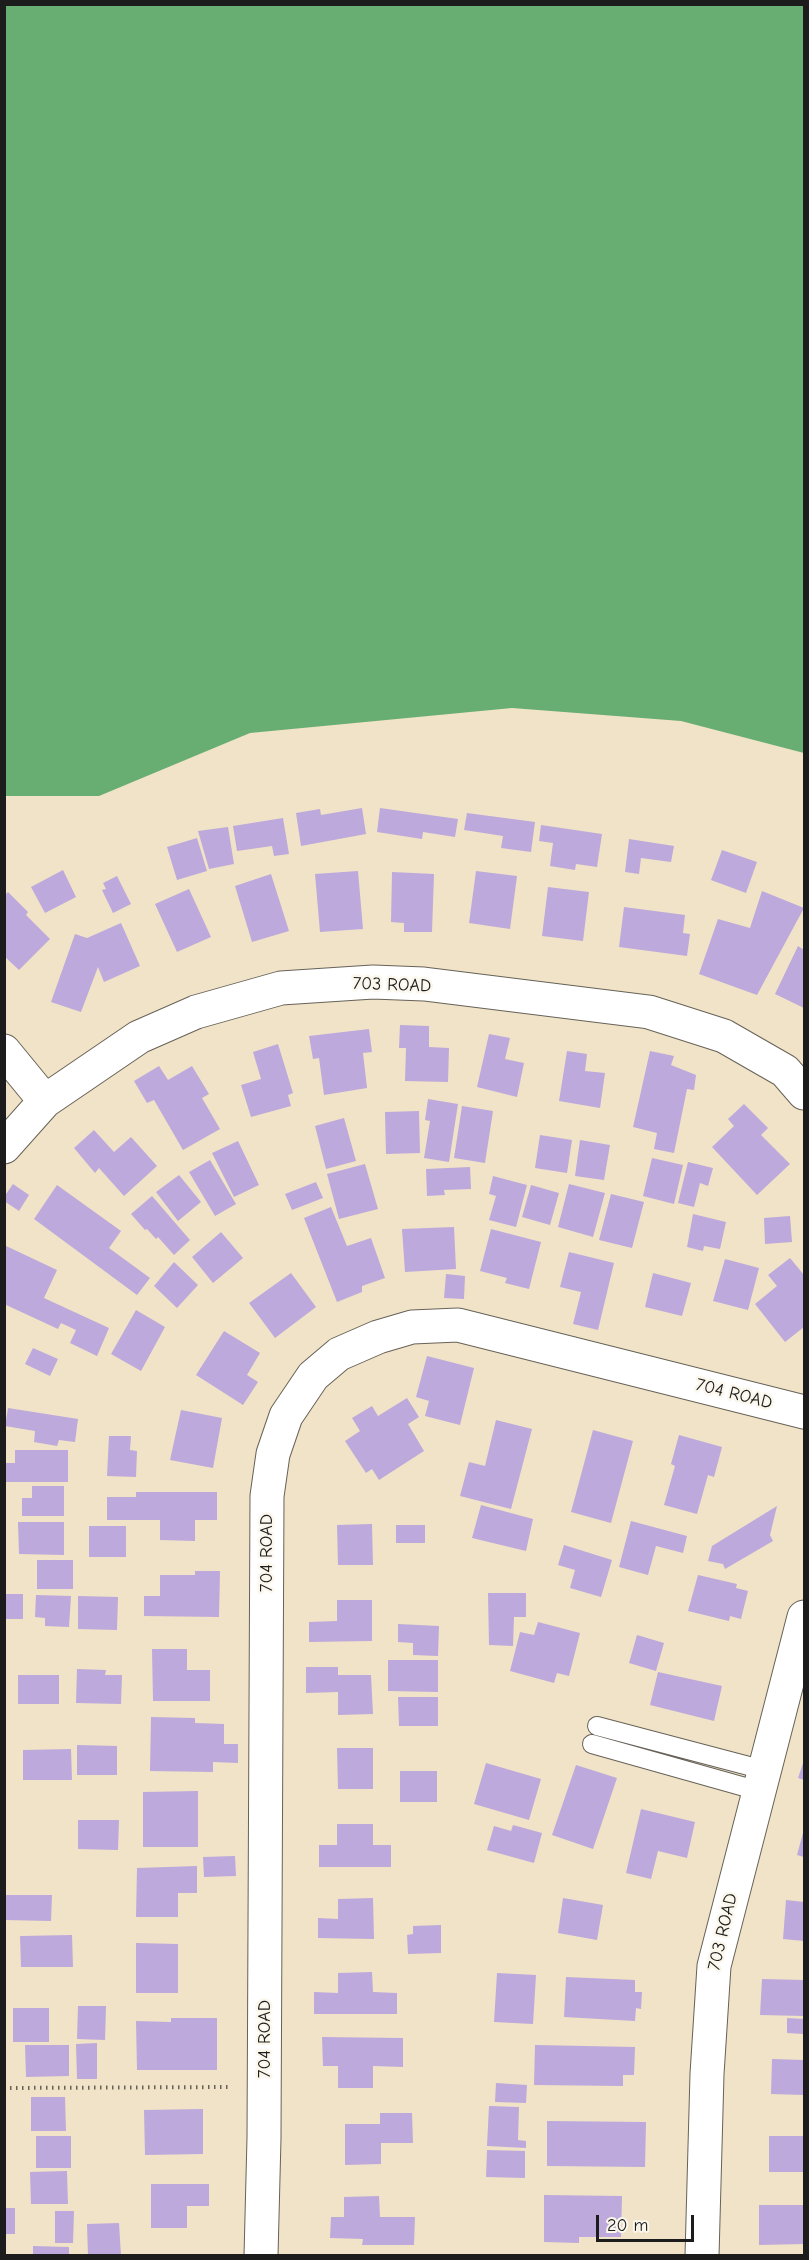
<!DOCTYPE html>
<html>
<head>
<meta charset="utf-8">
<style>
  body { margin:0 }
  #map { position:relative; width:809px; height:2260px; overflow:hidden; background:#f1e3c7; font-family:"Comic Neue",sans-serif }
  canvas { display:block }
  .frame { position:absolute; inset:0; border:6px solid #1c1c1c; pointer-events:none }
  .scale { position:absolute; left:596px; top:2215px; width:98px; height:27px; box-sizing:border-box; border:3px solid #1c1c1c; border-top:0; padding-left:8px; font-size:18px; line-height:21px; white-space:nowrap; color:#1c1c1c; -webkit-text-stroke:4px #fbf7ec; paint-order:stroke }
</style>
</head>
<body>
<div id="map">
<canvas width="809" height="2260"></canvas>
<div class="frame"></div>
<div class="scale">20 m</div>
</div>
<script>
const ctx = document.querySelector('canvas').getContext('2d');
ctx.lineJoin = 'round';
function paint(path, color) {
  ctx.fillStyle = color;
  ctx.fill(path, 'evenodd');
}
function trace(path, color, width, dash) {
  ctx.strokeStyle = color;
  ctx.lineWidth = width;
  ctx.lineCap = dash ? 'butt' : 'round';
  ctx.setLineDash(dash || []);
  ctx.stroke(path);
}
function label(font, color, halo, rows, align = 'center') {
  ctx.font = font + ' "Comic Neue",sans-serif';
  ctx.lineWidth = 5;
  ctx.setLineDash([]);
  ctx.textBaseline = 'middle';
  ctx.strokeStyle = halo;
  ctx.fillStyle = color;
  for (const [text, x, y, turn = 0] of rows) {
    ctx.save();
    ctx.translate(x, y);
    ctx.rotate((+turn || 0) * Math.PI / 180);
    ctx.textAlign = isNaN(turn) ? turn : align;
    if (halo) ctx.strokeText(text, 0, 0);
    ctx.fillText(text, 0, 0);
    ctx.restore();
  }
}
paint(new Path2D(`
  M 4,5 L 804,5 L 804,753 L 681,721 L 512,708 L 250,733 L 99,796 L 5,796 Z`), '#68ad72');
paint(new Path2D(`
  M 362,808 L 366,834 L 301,846 L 296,813 L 320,809 L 321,815 Z
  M 380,808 L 458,819 L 455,837 L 423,832 L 422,839 L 377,832 Z
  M 467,813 L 535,822 L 531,852 L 501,848 L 503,836 L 464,830 Z
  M 283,818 L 289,854 L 274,856 L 272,846 L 237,851 L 233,826 Z
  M 541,825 L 602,834 L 597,867 L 576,864 L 575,870 L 550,866 L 553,843 L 539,841 Z
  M 228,827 L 234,864 L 209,869 L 198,831 Z
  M 197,838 L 207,871 L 177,880 L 167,847 Z
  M 629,839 L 674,846 L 671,862 L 641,858 L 639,874 L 625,872 Z
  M 722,850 L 757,862 L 746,893 L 711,880 Z
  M 63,870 L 76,897 L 45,913 L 31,887 Z
  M 358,871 L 363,929 L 320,932 L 315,874 Z
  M 476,871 L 517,876 L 510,929 L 469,923 Z
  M 392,872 L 434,874 L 432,932 L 404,932 L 404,923 L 391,922 Z
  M 271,874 L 289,931 L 252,942 L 235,886 Z
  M 117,876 L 131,904 L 113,913 L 102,890 L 106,889 L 103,883 Z
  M 548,887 L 589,892 L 583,941 L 542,936 Z
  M 189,889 L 211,937 L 177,952 L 155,904 Z
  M 762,891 L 804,908 L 757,995 L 699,974 L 718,919 L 750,928 Z
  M 8,892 L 28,912 L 26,915 L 50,939 L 19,970 L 4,956 L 4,896 Z
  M 624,907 L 685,915 L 683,933 L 690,934 L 687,956 L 619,947 Z
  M 121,923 L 140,966 L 104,982 L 98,967 L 81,1012 L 51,1002 L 75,934 L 87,938 Z
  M 798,946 L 804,950 L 804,1008 L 775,994 Z
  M 400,1025 L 429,1026 L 429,1047 L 449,1048 L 448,1082 L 405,1081 L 406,1048 L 399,1048 Z
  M 369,1029 L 372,1052 L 363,1053 L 367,1088 L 324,1095 L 319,1058 L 313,1059 L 309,1036 Z
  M 489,1034 L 510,1038 L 505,1059 L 524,1063 L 517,1097 L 477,1087 Z
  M 278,1044 L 293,1093 L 288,1095 L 291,1106 L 251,1117 L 241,1085 L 261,1079 L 253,1052 Z
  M 567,1051 L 587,1054 L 585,1071 L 605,1073 L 600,1108 L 559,1101 Z
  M 650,1051 L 674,1056 L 671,1065 L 696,1075 L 694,1090 L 687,1089 L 674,1153 L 654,1149 L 657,1133 L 633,1127 Z
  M 159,1066 L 168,1080 L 192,1066 L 209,1094 L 202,1098 L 220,1129 L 183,1150 L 154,1100 L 147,1103 L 134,1081 Z
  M 428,1099 L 458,1104 L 449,1162 L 424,1158 L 430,1121 L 425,1120 Z
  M 744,1104 L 768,1128 L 761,1135 L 790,1164 L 757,1195 L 712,1147 L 734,1126 L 728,1119 Z
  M 462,1106 L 493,1111 L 485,1163 L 454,1158 Z
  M 419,1111 L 420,1153 L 386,1154 L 385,1112 Z
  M 344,1118 L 356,1161 L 326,1169 L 315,1126 Z
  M 94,1130 L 114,1152 L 131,1137 L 157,1166 L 124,1196 L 99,1168 L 95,1173 L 74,1148 Z
  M 540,1135 L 572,1140 L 567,1173 L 535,1168 Z
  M 580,1140 L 610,1145 L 604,1180 L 575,1176 Z
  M 238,1141 L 259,1185 L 234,1197 L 212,1153 Z
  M 652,1158 L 683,1165 L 674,1204 L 643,1196 Z
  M 210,1160 L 236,1204 L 215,1216 L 189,1172 Z
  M 688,1162 L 713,1168 L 708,1186 L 700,1183 L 694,1207 L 678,1203 Z
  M 365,1164 L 378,1209 L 339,1219 L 327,1174 Z
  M 470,1167 L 471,1189 L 444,1190 L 445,1195 L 427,1196 L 426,1169 Z
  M 179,1175 L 201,1202 L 178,1221 L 156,1192 Z
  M 493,1176 L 527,1185 L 516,1227 L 489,1220 L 496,1196 L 489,1194 Z
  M 316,1182 L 323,1198 L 292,1210 L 285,1194 Z
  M 13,1184 L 29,1195 L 19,1211 L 4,1201 L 4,1197 Z
  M 569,1184 L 605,1193 L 593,1237 L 558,1227 Z
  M 57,1185 L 121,1231 L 109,1248 L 150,1278 L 137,1295 L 34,1219 Z
  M 531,1185 L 559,1193 L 550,1225 L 522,1217 Z
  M 611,1194 L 644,1202 L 632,1248 L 599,1240 Z
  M 152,1196 L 190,1240 L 174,1255 L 158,1237 L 156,1239 L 147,1229 L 145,1230 L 131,1214 Z
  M 331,1207 L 347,1246 L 371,1238 L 385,1278 L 362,1286 L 362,1292 L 337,1302 L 304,1218 Z
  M 693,1214 L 726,1222 L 720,1249 L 704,1246 L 703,1251 L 687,1247 Z
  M 790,1216 L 792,1242 L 765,1244 L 764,1218 Z
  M 454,1227 L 456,1269 L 405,1272 L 402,1229 Z
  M 491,1229 L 541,1242 L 529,1289 L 505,1283 L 507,1278 L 480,1271 Z
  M 221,1232 L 243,1258 L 213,1283 L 192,1257 Z
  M 4,1245 L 57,1270 L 44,1298 L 109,1328 L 97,1356 L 70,1343 L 76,1330 L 61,1323 L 58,1329 L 4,1304 Z
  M 569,1252 L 614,1263 L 598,1330 L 573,1324 L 581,1292 L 560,1287 Z
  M 790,1258 L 804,1275 L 804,1327 L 785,1342 L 755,1304 L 777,1286 L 768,1275 Z
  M 725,1259 L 759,1268 L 748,1310 L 713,1301 Z
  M 174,1262 L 198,1285 L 177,1308 L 154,1286 Z
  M 291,1273 L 316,1307 L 275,1338 L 249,1303 Z
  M 653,1273 L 691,1283 L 682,1316 L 645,1307 Z
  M 446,1274 L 465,1276 L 464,1299 L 444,1298 Z
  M 136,1310 L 165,1327 L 141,1371 L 111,1354 Z
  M 224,1331 L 260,1353 L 247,1375 L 258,1382 L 243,1405 L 196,1375 Z
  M 33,1348 L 58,1359 L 50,1376 L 25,1364 Z
  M 427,1356 L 474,1368 L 460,1425 L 425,1416 L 429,1401 L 416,1397 Z
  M 407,1398 L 419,1417 L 408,1424 L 424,1451 L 379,1480 L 372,1469 L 366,1473 L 345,1441 L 360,1431 L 352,1418 L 372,1406 L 378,1416 Z
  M 8,1408 L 78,1419 L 75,1442 L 59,1440 L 57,1446 L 34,1442 L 35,1431 L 5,1426 Z
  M 181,1410 L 222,1418 L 213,1468 L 170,1460 Z
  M 496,1420 L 532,1429 L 511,1509 L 460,1496 L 469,1462 L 485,1466 Z
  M 593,1430 L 633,1441 L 611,1523 L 571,1512 Z
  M 679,1435 L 722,1447 L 714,1477 L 708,1475 L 697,1514 L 664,1505 L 675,1466 L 671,1464 Z
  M 109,1436 L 131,1436 L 130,1450 L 137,1451 L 136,1477 L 107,1476 Z
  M 15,1450 L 68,1450 L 68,1482 L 4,1482 L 4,1463 L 15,1463 Z
  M 32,1486 L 64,1486 L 64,1516 L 22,1516 L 22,1498 L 32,1498 Z
  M 136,1492 L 217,1492 L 217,1520 L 195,1520 L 195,1541 L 160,1540 L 160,1520 L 107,1520 L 107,1497 L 136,1497 Z
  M 481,1505 L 533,1519 L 526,1551 L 472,1538 Z
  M 777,1506 L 770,1535 L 773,1541 L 725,1569 L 723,1564 L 708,1561 L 712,1546 Z
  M 631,1521 L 687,1536 L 683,1553 L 656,1546 L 648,1575 L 619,1567 Z
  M 18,1522 L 64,1522 L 64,1555 L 19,1554 Z
  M 372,1524 L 373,1565 L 338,1565 L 337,1525 Z
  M 396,1525 L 425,1525 L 425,1543 L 396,1543 Z
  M 89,1526 L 126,1526 L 126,1557 L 89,1557 Z
  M 564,1545 L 612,1560 L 601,1597 L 570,1588 L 575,1570 L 558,1565 Z
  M 37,1560 L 73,1560 L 73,1589 L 37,1589 Z
  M 195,1571 L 220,1571 L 219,1617 L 144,1616 L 144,1596 L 160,1596 L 160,1575 L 195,1575 Z
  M 698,1575 L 737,1584 L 736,1588 L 748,1591 L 741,1619 L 730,1616 L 729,1621 L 688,1611 Z
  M 488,1593 L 526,1593 L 526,1617 L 514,1617 L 513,1646 L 489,1645 Z
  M 4,1594 L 23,1594 L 23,1619 L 4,1619 Z
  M 36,1595 L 71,1596 L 69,1627 L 45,1626 L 45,1618 L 35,1617 Z
  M 78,1596 L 118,1597 L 117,1630 L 78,1629 Z
  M 337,1600 L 372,1600 L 372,1641 L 309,1642 L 309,1622 L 337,1621 Z
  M 538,1622 L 580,1633 L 569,1676 L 557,1673 L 554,1683 L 510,1671 L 520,1632 L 534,1635 Z
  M 398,1624 L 439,1626 L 438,1656 L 413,1655 L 413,1643 L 398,1642 Z
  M 637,1635 L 664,1643 L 656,1671 L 629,1663 Z
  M 152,1649 L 187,1649 L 187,1670 L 210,1670 L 210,1701 L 153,1701 Z
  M 388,1660 L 438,1660 L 438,1692 L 388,1691 Z
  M 306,1667 L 338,1667 L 338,1675 L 371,1675 L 373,1714 L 338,1715 L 338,1692 L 306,1693 Z
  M 77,1669 L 106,1670 L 105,1675 L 122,1675 L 121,1704 L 76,1703 Z
  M 658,1672 L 722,1686 L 714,1721 L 650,1705 Z
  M 18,1675 L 59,1675 L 59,1704 L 18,1704 Z
  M 398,1697 L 438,1697 L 438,1726 L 399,1726 Z
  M 151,1717 L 195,1718 L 195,1723 L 224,1724 L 224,1744 L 238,1744 L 238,1763 L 213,1762 L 213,1772 L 150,1771 Z
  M 77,1745 L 117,1746 L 117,1775 L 77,1775 Z
  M 337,1748 L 373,1748 L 373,1789 L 338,1789 Z
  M 71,1749 L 72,1780 L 23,1780 L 23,1750 Z
  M 804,1760 L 804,1780 L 798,1778 Z
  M 486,1763 L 541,1779 L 529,1820 L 474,1804 Z
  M 576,1765 L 617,1778 L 593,1849 L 552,1835 Z
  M 400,1771 L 437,1771 L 437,1802 L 400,1802 Z
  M 198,1791 L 198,1847 L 143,1847 L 143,1792 Z
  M 641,1809 L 695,1822 L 687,1858 L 658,1851 L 651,1879 L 626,1873 Z
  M 78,1820 L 119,1820 L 118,1850 L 78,1849 Z
  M 337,1824 L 373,1824 L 373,1845 L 391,1845 L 391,1867 L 319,1867 L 319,1845 L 337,1845 Z
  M 513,1825 L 542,1833 L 534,1863 L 487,1850 L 494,1826 L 511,1831 Z
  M 804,1829 L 804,1857 L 797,1855 Z
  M 235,1856 L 236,1876 L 204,1877 L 203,1857 Z
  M 197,1866 L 197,1893 L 178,1893 L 178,1917 L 136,1917 L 137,1868 Z
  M 4,1895 L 52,1895 L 51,1921 L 4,1920 Z
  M 373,1898 L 374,1939 L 318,1938 L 318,1918 L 338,1919 L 338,1899 Z
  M 563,1898 L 603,1905 L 597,1940 L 558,1933 Z
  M 786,1900 L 804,1902 L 804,1941 L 783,1939 Z
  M 441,1925 L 441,1953 L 408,1954 L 407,1935 L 413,1934 L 413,1926 Z
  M 72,1935 L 73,1967 L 21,1967 L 20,1936 Z
  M 136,1943 L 178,1944 L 178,1993 L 136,1993 Z
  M 372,1972 L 373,1992 L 397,1993 L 397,2014 L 314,2014 L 314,1992 L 338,1993 L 338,1973 Z
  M 497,1973 L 536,1975 L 533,2024 L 494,2022 Z
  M 566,1977 L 635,1980 L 635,1992 L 642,1992 L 641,2009 L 636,2008 L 635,2021 L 564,2017 Z
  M 762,1979 L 804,1980 L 804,2016 L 760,2015 Z
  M 78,2006 L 106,2006 L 105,2040 L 77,2039 Z
  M 13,2008 L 49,2008 L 49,2042 L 13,2042 Z
  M 171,2018 L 217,2018 L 217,2070 L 137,2070 L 136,2021 L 171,2022 Z
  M 787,2018 L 804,2019 L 804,2034 L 787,2033 Z
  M 322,2037 L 403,2038 L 403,2067 L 373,2066 L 373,2088 L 338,2088 L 338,2066 L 323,2066 Z
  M 97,2043 L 97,2079 L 77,2079 L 76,2044 Z
  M 25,2045 L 69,2045 L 69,2076 L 26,2077 Z
  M 535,2045 L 635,2047 L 634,2075 L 623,2075 L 623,2086 L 534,2085 Z
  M 772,2059 L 804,2060 L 804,2095 L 771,2094 Z
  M 496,2083 L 527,2085 L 526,2103 L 495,2102 Z
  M 31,2097 L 65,2097 L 66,2131 L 31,2131 Z
  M 489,2106 L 519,2107 L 518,2140 L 526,2141 L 526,2148 L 487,2146 Z
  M 203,2109 L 203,2154 L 145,2155 L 144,2110 Z
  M 380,2113 L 412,2113 L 413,2143 L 381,2143 L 381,2164 L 345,2165 L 345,2124 L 380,2124 Z
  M 547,2121 L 646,2122 L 645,2167 L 547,2166 Z
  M 36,2136 L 71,2136 L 71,2168 L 36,2168 Z
  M 769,2136 L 804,2136 L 804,2172 L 769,2172 Z
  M 487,2150 L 525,2151 L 525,2178 L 486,2177 Z
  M 67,2171 L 68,2204 L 31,2204 L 30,2172 Z
  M 151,2184 L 209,2184 L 209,2206 L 187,2206 L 187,2228 L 151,2228 Z
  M 544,2195 L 622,2196 L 621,2237 L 579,2237 L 579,2243 L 544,2242 Z
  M 379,2196 L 380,2217 L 415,2217 L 414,2245 L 362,2245 L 363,2239 L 330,2238 L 331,2217 L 344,2217 L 344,2197 Z
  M 759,2205 L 804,2205 L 804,2244 L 759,2245 Z
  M 4,2208 L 15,2208 L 15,2234 L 4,2234 Z
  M 55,2211 L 74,2211 L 73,2243 L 55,2243 Z
  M 119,2223 L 121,2256 L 88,2256 L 87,2224 Z
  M 33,2246 L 69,2247 L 69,2256 L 33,2256 Z`), '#bda9db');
const lane = new Path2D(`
  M 597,1726 L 764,1770
  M 592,1744 L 759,1791`);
const street = new Path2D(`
  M 4,1051 L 45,1101
  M 4,1147 L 45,1101 L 139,1037 L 196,1012 L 281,988 L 373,982 L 424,984 L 649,1012 L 724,1036 L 785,1071 L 804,1093
  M 261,2256 L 264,2138 L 267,1496 L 273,1454 L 286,1416 L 313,1376 L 339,1354 L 378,1337 L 412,1327 L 458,1325 L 804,1412
  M 702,2256 L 707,2074 L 714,1966 L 804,1617`);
trace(lane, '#676258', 20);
trace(street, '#676258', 35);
trace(new Path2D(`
  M 4,2088 L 232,2087`), '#676258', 4, [1.5, 4.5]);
trace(lane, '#fff', 18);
trace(street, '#fff', 33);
label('18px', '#1c1c1c', '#fbf7ec', [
  ["703 ROAD",392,985,2],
  ["704 ROAD",734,1394,14],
  ["704 ROAD",267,1553,-90],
  ["703 ROAD",723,1932,-77],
  ["704 ROAD",265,2039,-90]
]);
</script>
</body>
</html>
